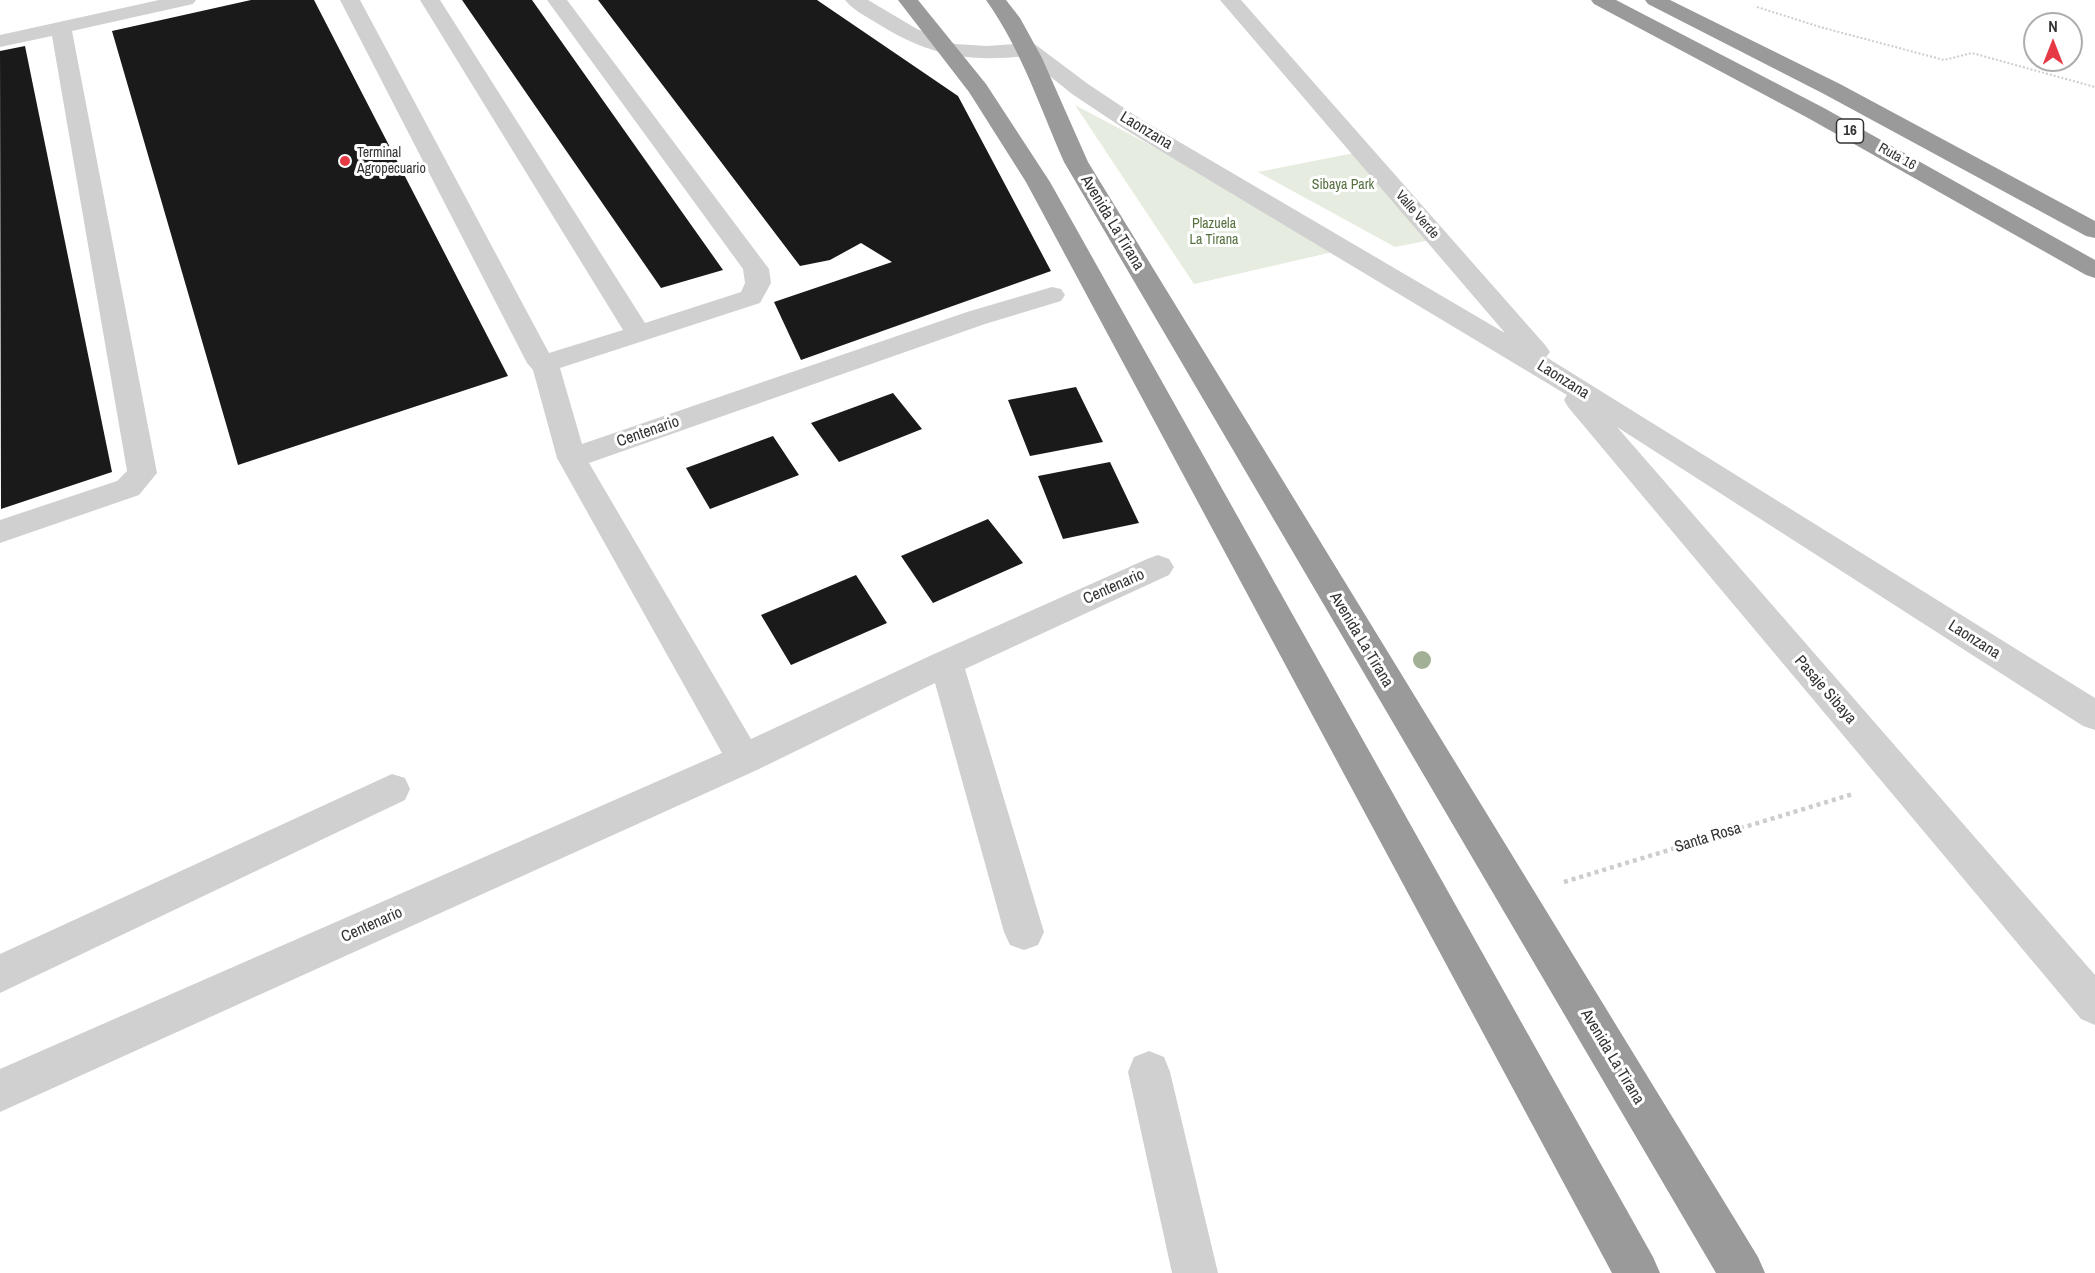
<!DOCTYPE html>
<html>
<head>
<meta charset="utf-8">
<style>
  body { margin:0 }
  #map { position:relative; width:2095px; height:1273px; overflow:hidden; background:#fff; font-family:"Archivo Narrow",sans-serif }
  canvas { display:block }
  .north { position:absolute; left:2023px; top:12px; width:60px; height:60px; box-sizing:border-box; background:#fff; border:2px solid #adadad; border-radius:50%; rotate:0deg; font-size:16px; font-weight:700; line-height:24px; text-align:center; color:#333 }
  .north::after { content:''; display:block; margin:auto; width:21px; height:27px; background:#e63946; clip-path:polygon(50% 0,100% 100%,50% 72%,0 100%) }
</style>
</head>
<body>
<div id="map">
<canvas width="2095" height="1273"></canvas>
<div class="north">N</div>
</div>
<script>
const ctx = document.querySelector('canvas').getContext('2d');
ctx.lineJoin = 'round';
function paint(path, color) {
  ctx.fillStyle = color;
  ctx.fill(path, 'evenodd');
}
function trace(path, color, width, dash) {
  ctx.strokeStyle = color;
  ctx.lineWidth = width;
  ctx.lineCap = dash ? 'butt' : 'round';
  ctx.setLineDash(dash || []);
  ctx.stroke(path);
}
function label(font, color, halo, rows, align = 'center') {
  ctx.font = font + ' "Archivo Narrow",sans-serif';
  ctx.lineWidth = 6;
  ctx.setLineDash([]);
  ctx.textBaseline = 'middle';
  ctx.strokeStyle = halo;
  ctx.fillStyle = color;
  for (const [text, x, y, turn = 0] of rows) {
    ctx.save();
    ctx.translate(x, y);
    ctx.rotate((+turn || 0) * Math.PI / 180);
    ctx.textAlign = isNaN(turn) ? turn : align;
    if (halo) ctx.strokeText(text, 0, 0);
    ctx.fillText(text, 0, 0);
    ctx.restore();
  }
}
paint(new Path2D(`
  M 1075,105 L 1346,249 L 1194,284 Z
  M 1354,153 L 1431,240 L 1395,247 L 1258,172 Z`), '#e6ecdf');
paint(new Path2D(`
  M 251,0 L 314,0 L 508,376 L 238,465 L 112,31 Z
  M 462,0 L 532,0 L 723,270 L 661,288 Z
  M 598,0 L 817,0 L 958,96 L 1051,271 L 801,360 L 774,302 L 892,262 L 861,243 L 830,260 L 800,266 Z
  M 25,46 L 112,472 L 1,509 L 0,51 Z
  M 1076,387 L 1103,442 L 1030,456 L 1008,400 Z
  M 893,393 L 922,429 L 839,462 L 811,423 Z
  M 773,436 L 799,475 L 710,509 L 686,468 Z
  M 1110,462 L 1139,523 L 1063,539 L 1038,476 Z
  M 988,519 L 1023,563 L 933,603 L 901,556 Z
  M 856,575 L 887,623 L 791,665 L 761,615 Z`), '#1a1a1a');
trace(new Path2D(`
  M 1757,7 L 1820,27 L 1944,60 L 1972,53 L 2095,87`), '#cdcdcd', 2, [2, 2]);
trace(new Path2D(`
  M 1564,882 L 1853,794`), '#cdcdcd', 4.5, [4, 4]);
paint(new Path2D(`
  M 159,0 L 196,0 L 193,4 L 72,31 L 157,473 L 139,495 L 0,543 L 0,520 L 117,481 L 127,471 L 52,36 L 0,47 L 0,35 Z
  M 340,0 L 360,0 L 549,353 L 623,330 L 420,0 L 440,0 L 645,323 L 741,292 L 745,283 L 743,269 L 547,0 L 567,0 L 769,269 L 771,283 L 760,303 L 560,368 L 582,444 L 967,312 L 1052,287 L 1061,289 L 1065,295 L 1061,301 L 985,324 L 589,463 L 751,739 L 934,654 L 1147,559 L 1158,555 L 1169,559 L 1174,567 L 1169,575 L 965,669 L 1044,932 L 1038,945 L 1024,950 L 1010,945 L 1004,932 L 935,683 L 757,770 L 0,1112 L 0,1069 L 722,753 L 557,458 L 533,370 L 527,363 Z
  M 845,0 L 868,0 L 917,29 L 955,44 L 987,46 L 1029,43 L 1036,45 L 1088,84 L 1142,120 L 1505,333 L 1220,0 L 1241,0 L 1546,346 L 1550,352 L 1546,357 L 2095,698 L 2095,730 L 2083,726 L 1617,427 L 2095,975 L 2095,1025 L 2081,1019 L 1568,407 L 1564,400 L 1567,395 L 1126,130 L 1072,94 L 1025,56 C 965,63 925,54 875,22 C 865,16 852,9 845,0 Z
  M 392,774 L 405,778 L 410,789 L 405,800 L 0,993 L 0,954 Z
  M 1149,1051 L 1164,1057 L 1170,1072 L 1218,1273 L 1172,1273 L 1128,1072 L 1134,1057 Z`), '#d0d0d0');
paint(new Path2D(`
  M 898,0 L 918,0 L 986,84 L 1050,182 L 1653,1257 L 1660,1273 L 1612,1273 L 1026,182 L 969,92 Z
  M 986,0 L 1006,0 L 1020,18 L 1042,58 L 1088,162 L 1758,1257 L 1765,1273 L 1716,1273 L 1064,162 C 1039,105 1022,51 986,0 Z
  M 1591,0 L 1616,0 L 1824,108 L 2095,260 L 2095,278 L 2086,275 L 1808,118 L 1594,4 Z
  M 1645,0 L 1670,0 L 1840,84 L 2095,221 L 2095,238 L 2086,236 L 1824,94 L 1648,4 Z`), '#9a9a9a');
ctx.fillStyle = '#a2b095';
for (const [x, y] of [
  [1422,660]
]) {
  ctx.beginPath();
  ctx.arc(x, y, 9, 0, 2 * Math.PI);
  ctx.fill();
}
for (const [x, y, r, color] of [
  [345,161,6,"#e63946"]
]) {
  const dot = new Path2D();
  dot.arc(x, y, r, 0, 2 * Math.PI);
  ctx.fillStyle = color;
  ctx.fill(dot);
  trace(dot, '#fff', 2);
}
label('14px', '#333', '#fff', [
  ["Terminal",357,153],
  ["Agropecuario",357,169]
], 'left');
label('14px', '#333', '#fff', [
  ["Ruta 16",1897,157,29],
  ["Valle Verde",1417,215,49]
]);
label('14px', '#56703f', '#fff', [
  ["Sibaya Park",1343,185],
  ["Plazuela",1214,224],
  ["La Tirana",1214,240]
]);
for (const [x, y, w] of [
  [1850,131,27]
]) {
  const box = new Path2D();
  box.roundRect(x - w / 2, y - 12, w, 24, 4.5);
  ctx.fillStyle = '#fff';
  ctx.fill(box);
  trace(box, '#333', 1.5);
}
label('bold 15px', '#333', null, [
  ["16",1850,131]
]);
label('16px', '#333', '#fff', [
  ["Laonzana",1146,131,31],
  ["Avenida La Tirana",1112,223,59],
  ["Laonzana",1563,380,32],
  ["Centenario",648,432,-19],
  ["Centenario",1114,587,-24],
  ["Avenida La Tirana",1361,640,59],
  ["Laonzana",1974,640,32],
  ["Pasaje Sibaya",1825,690,49],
  ["Santa Rosa",1708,838,-17],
  ["Centenario",372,925,-24],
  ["Avenida La Tirana",1612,1057,59]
]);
</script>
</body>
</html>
